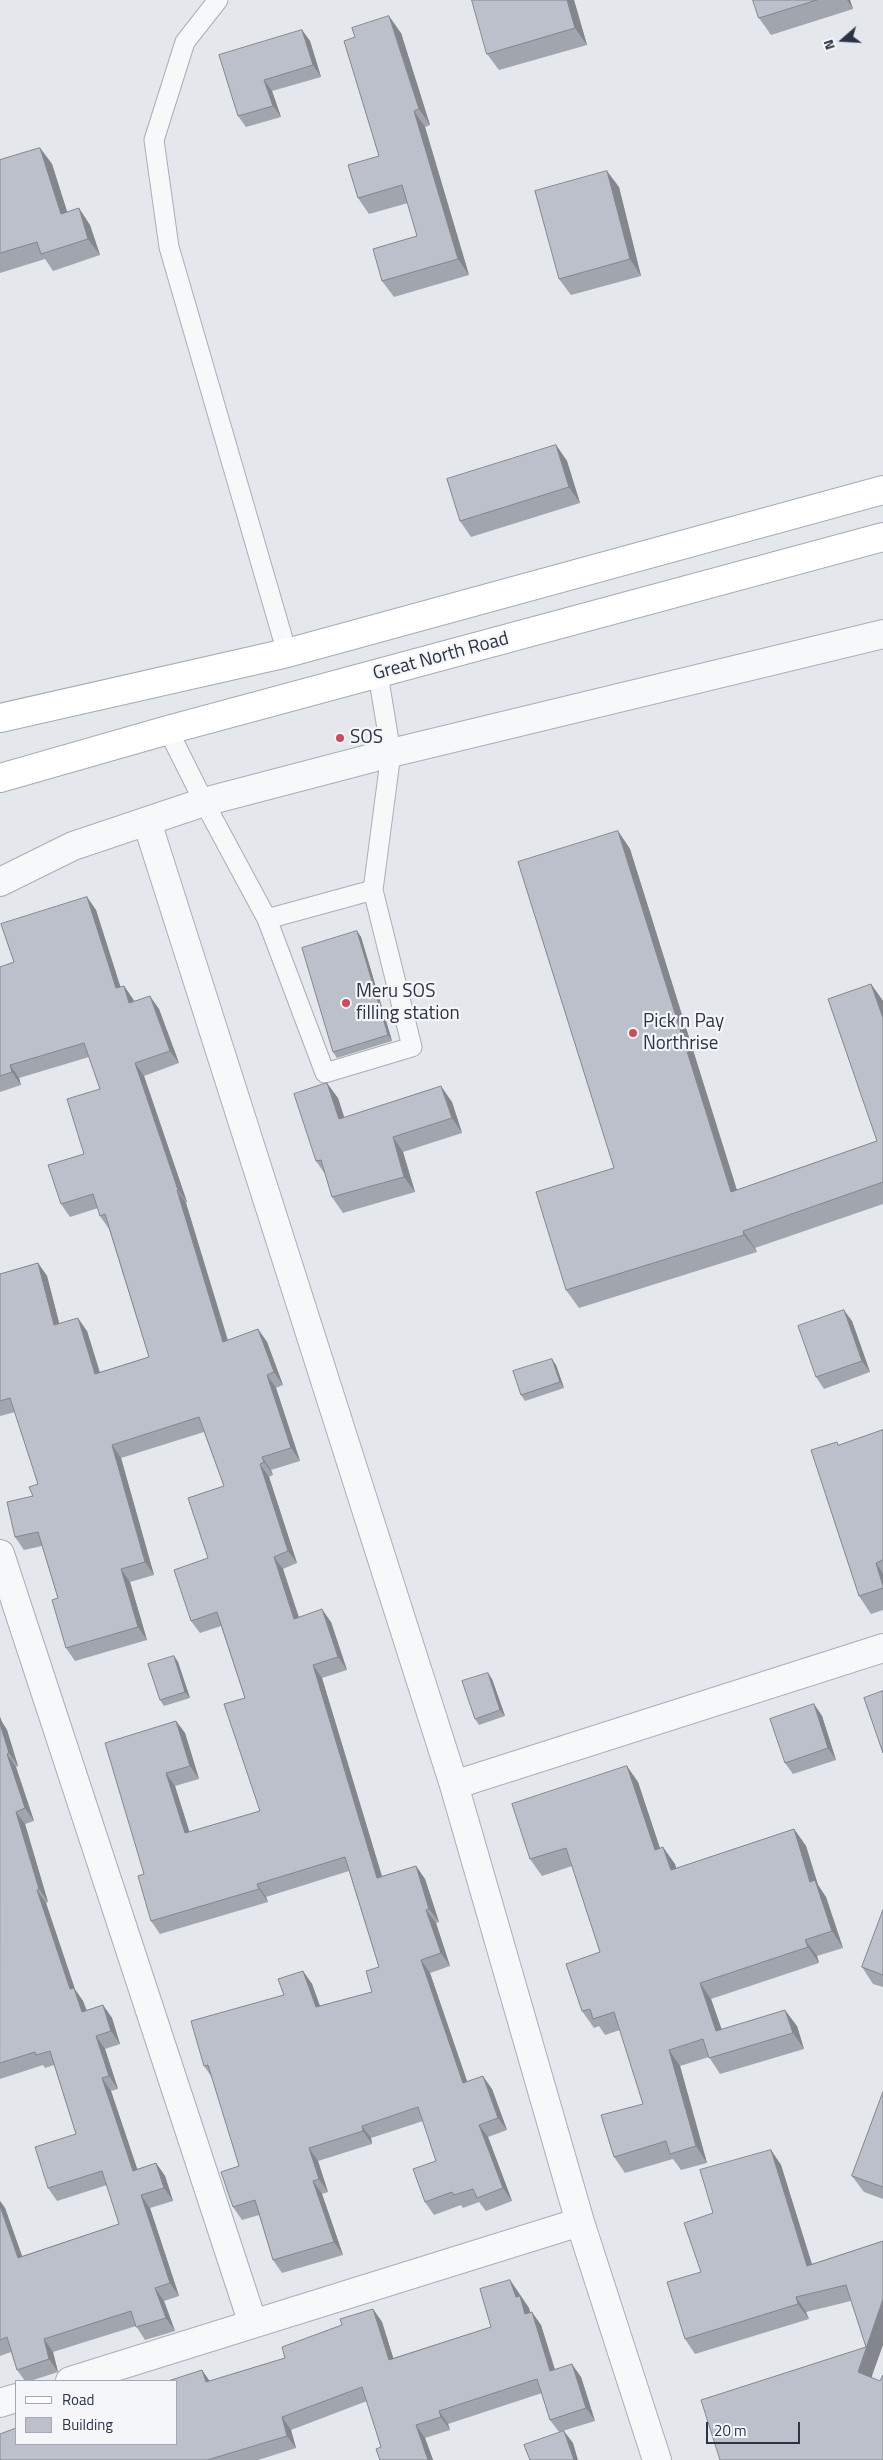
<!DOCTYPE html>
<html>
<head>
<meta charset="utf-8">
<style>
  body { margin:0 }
  #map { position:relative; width:883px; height:2460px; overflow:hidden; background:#e4e7ec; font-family:"Titillium Web",sans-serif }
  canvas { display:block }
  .legend { position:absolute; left:15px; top:2380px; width:162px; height:65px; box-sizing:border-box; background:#f4f6f9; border:1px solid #a4a8b1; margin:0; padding:6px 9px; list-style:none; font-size:15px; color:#2b3445 }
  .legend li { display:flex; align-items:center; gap:10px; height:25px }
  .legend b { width:25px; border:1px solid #a4a8b1 }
  .north { position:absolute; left:818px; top:15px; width:50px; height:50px; -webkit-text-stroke:4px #f4f6f9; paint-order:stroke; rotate:251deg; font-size:14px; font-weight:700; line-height:20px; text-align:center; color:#2b3445 }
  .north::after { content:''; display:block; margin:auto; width:18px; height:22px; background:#2b3445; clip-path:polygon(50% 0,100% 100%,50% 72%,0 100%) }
  .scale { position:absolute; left:706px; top:2422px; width:94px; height:22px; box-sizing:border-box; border:2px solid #2b3445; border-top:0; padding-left:6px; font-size:15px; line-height:18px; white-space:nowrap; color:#2b3445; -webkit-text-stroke:4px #f4f6f9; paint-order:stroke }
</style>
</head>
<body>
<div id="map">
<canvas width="883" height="2460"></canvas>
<ul class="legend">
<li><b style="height:6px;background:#fff"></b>Road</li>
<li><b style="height:14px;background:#bbc0ca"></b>Building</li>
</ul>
<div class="north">N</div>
<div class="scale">20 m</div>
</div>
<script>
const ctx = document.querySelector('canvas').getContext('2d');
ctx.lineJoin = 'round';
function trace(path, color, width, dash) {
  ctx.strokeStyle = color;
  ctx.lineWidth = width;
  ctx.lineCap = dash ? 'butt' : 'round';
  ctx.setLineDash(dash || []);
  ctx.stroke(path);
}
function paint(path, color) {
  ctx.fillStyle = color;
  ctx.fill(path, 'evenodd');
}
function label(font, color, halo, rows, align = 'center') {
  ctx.font = font + ' "Titillium Web",sans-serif';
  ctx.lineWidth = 4.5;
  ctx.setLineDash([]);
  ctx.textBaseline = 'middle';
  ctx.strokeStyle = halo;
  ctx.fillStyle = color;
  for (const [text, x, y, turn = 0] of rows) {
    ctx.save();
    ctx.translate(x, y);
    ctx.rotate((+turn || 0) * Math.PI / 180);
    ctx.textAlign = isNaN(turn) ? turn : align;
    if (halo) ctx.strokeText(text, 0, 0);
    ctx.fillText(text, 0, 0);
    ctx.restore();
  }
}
const lane = new Path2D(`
  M 218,0 L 185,42 L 154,140 L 169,247 L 287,653
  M 168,730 L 204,802 L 267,919 L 325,1073 L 412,1047 L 373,890 L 391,753 L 378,674
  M 267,919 L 373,890`);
const street = new Path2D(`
  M 147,822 L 454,1785 L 580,2222 L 657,2460
  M 0,882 L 73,846 L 204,802 L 391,753 L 883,634
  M 0,1554 L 253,2324
  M 454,1785 L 883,1648
  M 70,2381 L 580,2222
  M 0,2403 L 16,2398`);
const primary = new Path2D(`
  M 0,718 L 287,653 L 883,490
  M 0,778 L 168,730 L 883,537`);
trace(lane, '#a9aeb7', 21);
trace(street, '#a9aeb7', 30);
trace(primary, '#a3abb8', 30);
trace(lane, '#f7f8fa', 19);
trace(street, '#f7f8fa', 28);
trace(primary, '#fff', 28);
paint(new Path2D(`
  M 574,0 L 587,45 L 499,70 L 487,54 Z
  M 753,0 L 850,0 L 853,9 L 771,35 L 759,18 Z
  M 302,30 L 310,41 L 321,77 L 272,91 L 281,117 L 246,127 L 238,116 Z
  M 401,33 L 430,125 L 425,127 L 469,275 L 394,297 L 382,281 L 417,236 L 408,203 L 369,214 L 358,198 L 379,156 Z
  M 40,148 L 52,164 L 67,212 L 90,225 L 100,255 L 53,271 L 45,259 L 0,273 L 0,160 Z
  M 619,187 L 641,276 L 571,295 L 559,279 Z
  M 556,445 L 567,461 L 580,503 L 471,537 L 460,521 Z
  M 618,831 L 630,849 L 737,1190 L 877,1141 L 871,984 L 883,1001 L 883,1204 L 755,1248 L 757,1252 L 579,1308 L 566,1290 L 614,1168 Z
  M 87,897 L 96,910 L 120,987 L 124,986 L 133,999 L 134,1001 L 159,1009 L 179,1063 L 144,1076 L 187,1202 L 186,1203 L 228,1340 L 258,1329 L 267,1342 L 283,1385 L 276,1388 L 300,1461 L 271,1470 L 273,1475 L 269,1477 L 297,1563 L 283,1569 L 299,1617 L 331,1622 L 347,1670 L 322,1678 L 382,1876 L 416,1866 L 425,1879 L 439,1922 L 436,1923 L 450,1966 L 430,1973 L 467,2081 L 492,2089 L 507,2130 L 488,2137 L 512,2201 L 486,2211 L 479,2202 L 463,2208 L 461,2205 L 434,2215 L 425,2202 L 436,2161 L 423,2121 L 371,2138 L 372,2144 L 318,2161 L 328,2192 L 322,2194 L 343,2255 L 282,2273 L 273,2260 L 259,2215 L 242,2220 L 233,2207 L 239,2166 L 213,2079 L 204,2066 L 284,1995 L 303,1971 L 312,1984 L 320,2006 L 372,1992 L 379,1967 L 349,1871 L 266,1897 L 268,1902 L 160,1934 L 151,1921 L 144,1874 L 176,1721 L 185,1733 L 199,1779 L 175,1786 L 189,1832 L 260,1811 L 245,1698 L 221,1626 L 200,1633 L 191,1621 L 208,1558 L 224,1486 L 204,1432 L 121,1458 L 154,1575 L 130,1582 L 147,1640 L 75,1661 L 66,1648 L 58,1598 L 42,1546 L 24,1550 L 15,1537 L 38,1484 L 15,1412 L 0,1416 L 0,1274 L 38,1263 L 47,1276 L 59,1323 L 87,1331 L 100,1372 L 149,1357 L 109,1229 L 100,1216 L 98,1208 L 70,1217 L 61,1204 L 84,1154 L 100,1089 L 89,1057 L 19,1078 L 21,1085 L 0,1092 L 0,967 L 14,962 Z
  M 357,931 L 361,937 L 392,1041 L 337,1058 L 333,1052 Z
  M 338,1098 L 344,1118 L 452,1102 L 462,1133 L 403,1152 L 415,1192 L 343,1213 L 332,1197 L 325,1174 L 316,1161 Z
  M 852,1321 L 870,1372 L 824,1389 L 816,1377 Z
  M 556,1365 L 564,1388 L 525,1401 L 521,1395 Z
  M 883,1430 L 883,1610 L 871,1614 L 859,1596 L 839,1445 Z
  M 174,1656 L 178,1662 L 190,1698 L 164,1706 L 160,1700 Z
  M 492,1679 L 505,1716 L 479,1725 L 475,1719 Z
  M 814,1704 L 822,1716 L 836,1760 L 793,1774 L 785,1763 Z
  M 0,1717 L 2,1722 L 7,1730 L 18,1766 L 16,1767 L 34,1821 L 25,1824 L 48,1902 L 46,1903 L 74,1988 L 83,2001 L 87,2010 L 103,2005 L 112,2018 L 120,2044 L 105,2049 L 118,2089 L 111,2091 L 137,2169 L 156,2163 L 165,2176 L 173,2201 L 150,2208 L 179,2296 L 164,2301 L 175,2331 L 145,2340 L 136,2326 L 53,2352 L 58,2372 L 30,2381 L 25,2381 L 17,2370 L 11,2352 L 0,2356 L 0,2201 L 5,2208 L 22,2256 L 119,2224 L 107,2185 L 57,2201 L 48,2188 L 76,2134 L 54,2065 L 45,2068 L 43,2065 L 0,2079 Z
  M 638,1782 L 660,1848 L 675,1864 L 676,1869 L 794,1829 L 806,1846 L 818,1885 L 826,1897 L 843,1948 L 817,1956 L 819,1963 L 711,1999 L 722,2030 L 797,2026 L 804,2049 L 720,2074 L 709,2057 L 680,2066 L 707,2163 L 681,2170 L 673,2159 L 625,2173 L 614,2157 L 643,2104 L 620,2030 L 605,2035 L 599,2026 L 594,2028 L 582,2011 L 600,1952 L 572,1866 L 542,1876 L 530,1859 Z
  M 883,1910 L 883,1987 L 873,1984 L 862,1967 Z
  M 883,2092 L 883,2199 L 864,2192 L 852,2176 Z
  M 771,2150 L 781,2165 L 812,2264 L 883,2241 L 872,2377 L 883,2460 L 866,2347 L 851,2301 L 806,2312 L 809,2319 L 695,2354 L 685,2339 L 701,2272 L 713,2213 Z
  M 510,2280 L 529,2308 L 530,2312 L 541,2325 L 555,2369 L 581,2377 L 595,2421 L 559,2432 L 550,2420 L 542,2393 L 448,2424 L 450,2430 L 425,2438 L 433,2460 L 380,2460 L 381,2447 L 367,2401 L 291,2430 L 296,2448 L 258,2460 L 0,2460 L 16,2444 L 202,2370 L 209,2381 L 285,2358 L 342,2325 L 373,2309 L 382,2322 L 393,2358 L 491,2327 Z`), '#a1a5ae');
paint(new Path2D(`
  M 567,0 L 574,0 L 587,45 L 575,28 Z
  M 847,0 L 850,0 L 853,9 Z
  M 389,16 L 401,33 L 430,125 L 419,109 Z
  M 302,30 L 310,41 L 321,77 L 313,65 Z
  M 264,80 L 272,91 L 281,117 L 273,106 Z
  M 414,111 L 425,127 L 469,275 L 458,259 Z
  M 40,148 L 52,164 L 73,230 L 61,214 Z
  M 607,171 L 619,187 L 641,276 L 630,259 Z
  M 79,208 L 90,225 L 100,255 L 88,239 Z
  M 556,445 L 567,461 L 580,503 L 569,487 Z
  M 618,831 L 630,849 L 743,1210 L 731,1192 Z
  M 87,897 L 96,910 L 125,1001 L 116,988 Z
  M 357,931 L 361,937 L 392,1041 L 388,1035 Z
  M 871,984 L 883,1001 L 883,1018 Z
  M 124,986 L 133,999 L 138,1016 L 129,1003 Z
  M 150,996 L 159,1009 L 179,1063 L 170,1051 Z
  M 135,1063 L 144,1076 L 187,1202 L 178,1190 Z
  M 10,1065 L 19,1078 L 21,1085 L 12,1072 Z
  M 327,1083 L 338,1098 L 350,1135 L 339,1119 Z
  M 441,1086 L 452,1102 L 462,1133 L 452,1118 Z
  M 393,1137 L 403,1152 L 415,1192 L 404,1177 Z
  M 177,1190 L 186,1203 L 232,1355 L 223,1342 Z
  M 743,1231 L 755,1248 L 757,1252 L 744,1235 Z
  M 38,1263 L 47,1276 L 63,1338 L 54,1325 Z
  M 844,1310 L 852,1321 L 870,1372 L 862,1361 Z
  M 78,1318 L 87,1331 L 104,1387 L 95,1374 Z
  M 258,1329 L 267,1342 L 283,1385 L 274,1372 Z
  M 552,1359 L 556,1365 L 564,1388 L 560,1382 Z
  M 267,1375 L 276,1388 L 300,1461 L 291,1448 Z
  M 112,1445 L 121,1458 L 154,1575 L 145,1562 Z
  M 262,1457 L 271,1470 L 273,1475 L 264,1462 Z
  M 260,1464 L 269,1477 L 297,1563 L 288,1551 Z
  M 274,1557 L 283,1569 L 303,1631 L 294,1619 Z
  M 876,1563 L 883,1574 L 883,1586 Z
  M 121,1569 L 130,1582 L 147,1640 L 138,1627 Z
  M 322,1609 L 331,1622 L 347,1670 L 338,1657 Z
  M 174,1656 L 178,1662 L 190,1698 L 185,1692 Z
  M 313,1665 L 322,1678 L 386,1890 L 377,1878 Z
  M 488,1673 L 492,1679 L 505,1716 L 500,1710 Z
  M 814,1704 L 822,1716 L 836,1760 L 828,1748 Z
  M 0,1717 L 2,1722 L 7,1730 L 18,1766 L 9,1753 L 0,1725 Z
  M 176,1721 L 185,1733 L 199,1779 L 190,1766 Z
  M 7,1754 L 16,1767 L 34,1821 L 25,1808 Z
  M 627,1766 L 638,1782 L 666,1867 L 655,1850 Z
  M 166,1773 L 175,1786 L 194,1846 L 185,1833 Z
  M 16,1812 L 25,1824 L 48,1902 L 39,1889 Z
  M 794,1829 L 806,1846 L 818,1885 L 826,1897 L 843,1948 L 832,1931 L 810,1882 Z
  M 663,1847 L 675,1864 L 682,1887 L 671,1870 Z
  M 416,1866 L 425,1879 L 439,1922 L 429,1909 Z
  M 257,1884 L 266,1897 L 268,1902 L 259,1889 Z
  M 37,1890 L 46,1903 L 76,1992 L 74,1988 L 83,2001 L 91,2025 L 82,2012 L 70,1989 Z
  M 426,1910 L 436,1923 L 450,1966 L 441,1953 Z
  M 805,1940 L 817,1956 L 819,1963 L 808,1947 Z
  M 421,1960 L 430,1973 L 472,2096 L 463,2083 Z
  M 303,1971 L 312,1984 L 325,2020 L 316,2007 Z
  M 700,1983 L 711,1999 L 728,2048 L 716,2031 Z
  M 103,2005 L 112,2018 L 120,2044 L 111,2031 Z
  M 785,2010 L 797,2026 L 804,2049 L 793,2033 Z
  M 96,2036 L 105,2049 L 118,2089 L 109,2076 Z
  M 669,2050 L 680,2066 L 707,2163 L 696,2146 Z
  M 483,2076 L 492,2089 L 507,2130 L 498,2118 Z
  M 102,2078 L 111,2091 L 142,2183 L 133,2171 Z
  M 479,2125 L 488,2137 L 512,2201 L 503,2188 Z
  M 362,2126 L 371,2138 L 372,2144 L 363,2131 Z
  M 309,2148 L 318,2161 L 328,2192 L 319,2179 Z
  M 771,2150 L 781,2165 L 817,2281 L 807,2266 Z
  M 156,2163 L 165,2176 L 173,2201 L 164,2188 Z
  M 313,2181 L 322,2194 L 343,2255 L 334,2242 Z
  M 141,2195 L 150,2208 L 179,2296 L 170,2283 Z
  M 0,2201 L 5,2208 L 27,2270 L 18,2258 L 0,2206 Z
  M 510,2280 L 529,2308 L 534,2327 L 525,2314 L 516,2297 Z
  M 155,2288 L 164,2301 L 175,2331 L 166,2318 Z
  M 796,2297 L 806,2312 L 809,2319 L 798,2304 Z
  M 883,2299 L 883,2345 L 868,2387 L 858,2372 Z
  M 373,2309 L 382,2322 L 398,2373 L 389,2360 Z
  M 532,2312 L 541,2325 L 559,2384 L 550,2371 Z
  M 44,2339 L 53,2352 L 58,2372 L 49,2359 Z
  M 572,2364 L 581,2377 L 595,2421 L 586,2408 Z
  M 202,2370 L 211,2383 L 206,2382 Z
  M 439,2411 L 448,2424 L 450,2430 L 441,2417 Z
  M 282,2417 L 291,2430 L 296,2448 L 287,2436 Z
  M 416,2425 L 425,2438 L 433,2460 L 428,2460 Z
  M 564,2431 L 573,2443 L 578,2460 L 574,2460 Z`), '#83868d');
const building = new Path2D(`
  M 472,0 L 567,0 L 575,28 L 487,54 Z
  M 753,0 L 817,0 L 759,18 Z
  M 389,16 L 419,109 L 414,111 L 458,259 L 382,281 L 373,249 L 417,236 L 402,185 L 358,198 L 348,165 L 379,156 L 344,41 L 355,37 L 352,28 Z
  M 302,30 L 313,65 L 264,80 L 273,106 L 238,116 L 219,55 Z
  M 40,148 L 61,214 L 79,208 L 88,239 L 41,254 L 37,242 L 0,253 L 0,160 Z
  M 607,171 L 630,259 L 559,279 L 535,191 Z
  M 556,445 L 569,487 L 460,521 L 447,479 Z
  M 618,831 L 731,1192 L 877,1141 L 828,999 L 871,984 L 883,1018 L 883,1182 L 743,1231 L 744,1235 L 566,1290 L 536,1192 L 614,1168 L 518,862 Z
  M 87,897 L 116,988 L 124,986 L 129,1003 L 150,996 L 170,1051 L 135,1063 L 178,1190 L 177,1190 L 223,1342 L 258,1329 L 274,1372 L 267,1375 L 291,1448 L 262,1457 L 264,1462 L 260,1464 L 288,1551 L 274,1557 L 294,1619 L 322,1609 L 338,1657 L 313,1665 L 377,1878 L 416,1866 L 429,1909 L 426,1910 L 441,1953 L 421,1960 L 463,2083 L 483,2076 L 498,2118 L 479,2125 L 503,2188 L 477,2198 L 473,2189 L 454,2195 L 452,2192 L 425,2202 L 413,2169 L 436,2161 L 418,2107 L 362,2126 L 363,2131 L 309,2148 L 319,2179 L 313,2181 L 334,2242 L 273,2260 L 255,2200 L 233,2207 L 221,2172 L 239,2166 L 208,2065 L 204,2066 L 191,2021 L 284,1995 L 278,1979 L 303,1971 L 316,2007 L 372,1992 L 366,1971 L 379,1967 L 345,1857 L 257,1884 L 259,1889 L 151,1921 L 138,1876 L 144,1874 L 105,1743 L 176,1721 L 190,1766 L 166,1773 L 185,1833 L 260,1811 L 224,1704 L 245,1698 L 217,1612 L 191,1621 L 174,1570 L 208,1558 L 188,1498 L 224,1486 L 199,1417 L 112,1445 L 145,1562 L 121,1569 L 138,1627 L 66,1648 L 52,1600 L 58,1598 L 38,1532 L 15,1537 L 7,1502 L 33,1496 L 29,1487 L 38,1484 L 10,1398 L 0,1401 L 0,1274 L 38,1263 L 54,1325 L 78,1318 L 95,1374 L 149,1357 L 105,1214 L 100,1216 L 93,1194 L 61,1204 L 48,1165 L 84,1154 L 67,1099 L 100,1089 L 84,1043 L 10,1065 L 12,1072 L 0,1076 L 0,967 L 14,962 L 1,924 Z
  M 357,931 L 388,1035 L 333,1052 L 302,948 Z
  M 327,1083 L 339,1119 L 441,1086 L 452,1118 L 393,1137 L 404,1177 L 332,1197 L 321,1160 L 316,1161 L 294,1094 Z
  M 844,1310 L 862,1361 L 816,1377 L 798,1326 Z
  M 552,1359 L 560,1382 L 521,1395 L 513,1371 Z
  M 883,1430 L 883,1560 L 876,1563 L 883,1586 L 883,1588 L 859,1596 L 811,1450 L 837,1442 L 838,1445 Z
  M 174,1656 L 185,1692 L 160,1700 L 148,1664 Z
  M 488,1673 L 500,1710 L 475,1719 L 462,1681 Z
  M 883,1691 L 883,1753 L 864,1698 Z
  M 814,1704 L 828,1748 L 785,1763 L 770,1719 Z
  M 0,1724 L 9,1753 L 7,1754 L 25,1808 L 16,1812 L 39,1889 L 37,1890 L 70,1989 L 74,1988 L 82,2012 L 103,2005 L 111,2031 L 96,2036 L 109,2076 L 102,2078 L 133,2171 L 156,2163 L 164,2188 L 141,2195 L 170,2283 L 155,2288 L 166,2318 L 136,2327 L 131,2311 L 44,2339 L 49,2359 L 17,2370 L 7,2337 L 0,2340 L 0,2206 L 18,2258 L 119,2224 L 102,2171 L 48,2188 L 35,2147 L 76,2134 L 50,2051 L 36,2055 L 35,2052 L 0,2063 Z
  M 627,1766 L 655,1850 L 663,1847 L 671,1870 L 794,1829 L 810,1882 L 815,1880 L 832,1931 L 805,1940 L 808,1947 L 700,1983 L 716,2031 L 785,2010 L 793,2033 L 709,2058 L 703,2039 L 669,2050 L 696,2146 L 670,2154 L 666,2141 L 614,2157 L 601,2115 L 643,2104 L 614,2012 L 593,2019 L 590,2009 L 582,2011 L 566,1964 L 600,1952 L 566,1848 L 530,1859 L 512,1804 Z
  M 883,1910 L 883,1975 L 862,1967 Z
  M 883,2092 L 883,2187 L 852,2176 Z
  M 771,2150 L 807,2266 L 883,2241 L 883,2299 L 858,2372 L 880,2381 L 883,2375 L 883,2460 L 720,2460 L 701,2400 L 866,2347 L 846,2285 L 796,2297 L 798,2304 L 685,2339 L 667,2282 L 701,2272 L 684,2223 L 713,2213 L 700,2170 Z
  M 510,2280 L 516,2297 L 520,2296 L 525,2314 L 532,2312 L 550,2371 L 572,2364 L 586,2408 L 550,2420 L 537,2379 L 439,2411 L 441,2417 L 416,2425 L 428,2460 L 380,2460 L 376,2449 L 381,2447 L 362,2387 L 282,2417 L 287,2436 L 207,2460 L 0,2460 L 0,2434 L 16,2428 L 16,2444 L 176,2444 L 176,2381 L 168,2381 L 202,2370 L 206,2382 L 285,2358 L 282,2347 L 342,2325 L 340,2319 L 373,2309 L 389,2360 L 491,2327 L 480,2289 Z
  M 564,2431 L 574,2460 L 530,2460 L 524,2445 Z`);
paint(building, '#bbc0ca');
trace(building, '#83868d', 1);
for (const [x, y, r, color] of [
  [340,738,5,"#d1495b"],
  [346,1003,5,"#d1495b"],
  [633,1033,5,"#d1495b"]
]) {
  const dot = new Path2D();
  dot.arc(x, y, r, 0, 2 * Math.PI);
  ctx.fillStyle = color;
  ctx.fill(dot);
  trace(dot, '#f4f6f9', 2);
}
label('19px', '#2b3445', '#f4f6f9', [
  ["Great North Road",441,657,-15]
]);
label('19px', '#2b3445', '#f4f6f9', [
  ["SOS",350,738],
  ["Meru SOS",356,992],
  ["filling station",356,1014],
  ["Pick n Pay",643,1022],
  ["Northrise",643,1044]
], 'left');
</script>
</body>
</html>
